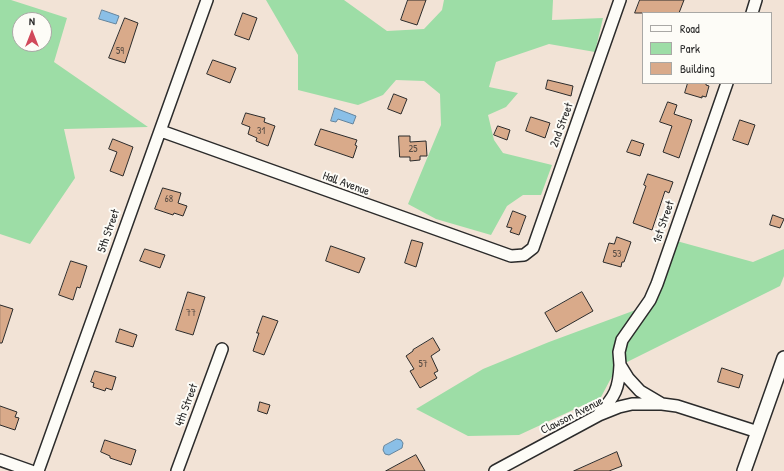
<!DOCTYPE html>
<html>
<head>
<meta charset="utf-8">
<style>
  body { margin:0 }
  #map { position:relative; width:784px; height:471px; overflow:hidden; background:#f2e3d6; font-family:"Patrick Hand",sans-serif }
  canvas { display:block }
  .legend { position:absolute; left:642px; top:12px; width:130px; height:72px; box-sizing:border-box; background:#fdfcf7; border:1px solid #a9a8a5; margin:0; padding:5px 7px; list-style:none; font-size:12px; color:#2b2b2b }
  .legend li { display:flex; align-items:center; gap:8px; height:20px }
  .legend b { width:20px; border:1px solid #a9a8a5 }
  .north { position:absolute; left:12px; top:12px; width:40px; height:40px; box-sizing:border-box; background:#fdfcf7; border:1px solid #a9a8a5; border-radius:50%; rotate:0deg; font-size:11px; font-weight:700; line-height:16px; text-align:center; color:#2b2b2b }
  .north::after { content:''; display:block; margin:auto; width:14px; height:18px; background:#d1495b; clip-path:polygon(50% 0,100% 100%,50% 72%,0 100%) }
</style>
</head>
<body>
<div id="map">
<canvas width="784" height="471"></canvas>
<ul class="legend">
<li><b style="height:5px;background:#fdfcf7"></b>Road</li>
<li><b style="height:11px;background:#9ddda6"></b>Park</li>
<li><b style="height:11px;background:#d9aa8a"></b>Building</li>
</ul>
<div class="north">N</div>
</div>
<script>
const ctx = document.querySelector('canvas').getContext('2d');
ctx.lineJoin = 'round';
function paint(path, color) {
  ctx.fillStyle = color;
  ctx.fill(path, 'evenodd');
}
function trace(path, color, width, dash) {
  ctx.strokeStyle = color;
  ctx.lineWidth = width;
  ctx.lineCap = dash ? 'butt' : 'round';
  ctx.setLineDash(dash || []);
  ctx.stroke(path);
}
function label(font, color, halo, rows, align = 'center') {
  ctx.font = font + ' "Patrick Hand",sans-serif';
  ctx.lineWidth = 4;
  ctx.setLineDash([]);
  ctx.textBaseline = 'middle';
  ctx.strokeStyle = halo;
  ctx.fillStyle = color;
  for (const [text, x, y, turn = 0] of rows) {
    ctx.save();
    ctx.translate(x, y);
    ctx.rotate((+turn || 0) * Math.PI / 180);
    ctx.textAlign = isNaN(turn) ? turn : align;
    if (halo) ctx.strokeText(text, 0, 0);
    ctx.fillText(text, 0, 0);
    ctx.restore();
  }
}
paint(new Path2D(`
  M 0,0 L 11,0 L 67,18 L 54,62 L 148,127 L 64,129 L 75,178 L 30,244 L 0,234 ZM 20,20 L 44,20 L 44,44 L 20,44 Z
  M 266,0 L 344,0 L 387,31 L 424,29 L 442,10 L 444,0 L 553,0 L 552,20 L 603,18 L 595,52 L 549,44 L 496,62 L 489,87 L 518,93 L 506,107 L 488,115 L 494,140 L 503,153 L 552,165 L 541,195 L 523,195 L 507,206 L 491,235 L 436,219 L 408,204 L 441,125 L 440,94 L 424,81 L 396,80 L 383,95 L 358,105 L 298,90 L 298,55 Z
  M 673,240 L 753,262 L 784,249 L 784,276 L 780,286 L 617,367 L 601,397 L 519,435 L 468,436 L 416,409 L 483,369 L 549,342 L 649,305 Z`), '#9ddda6');
const water = new Path2D(`
  M 102,10 L 119,16 L 116,24 L 99,19 Z
  M 335,108 L 356,116 L 353,124 L 338,119 L 336,122 L 331,121 Z
  M 397,439 L 401,440 L 403,443 L 402,448 L 389,455 L 385,454 L 383,450 L 384,446 Z`);
paint(water, '#8abfe7');
trace(water, '#64849c', 1);
const building = new Path2D(`
  M 408,0 L 426,0 L 417,25 L 401,20 Z
  M 640,0 L 684,0 L 679,13 L 635,13 Z
  M 243,13 L 257,18 L 249,40 L 235,35 Z
  M 125,18 L 138,23 L 125,63 L 109,58 Z
  M 213,60 L 236,68 L 230,83 L 207,74 Z
  M 548,80 L 573,86 L 571,96 L 546,89 Z
  M 688,83 L 706,83 L 706,85 L 709,86 L 706,97 L 702,96 L 702,98 L 685,93 Z
  M 394,94 L 407,99 L 401,114 L 388,109 Z
  M 668,102 L 677,105 L 674,114 L 692,120 L 679,158 L 663,152 L 672,126 L 660,122 Z
  M 246,113 L 265,118 L 264,122 L 275,126 L 268,146 L 256,141 L 257,138 L 248,134 L 250,127 L 242,124 Z
  M 531,117 L 550,123 L 545,138 L 526,131 Z
  M 740,120 L 755,125 L 748,145 L 733,140 Z
  M 498,126 L 510,130 L 507,140 L 494,135 Z
  M 321,129 L 357,140 L 355,145 L 357,146 L 353,158 L 315,145 Z
  M 399,136 L 410,136 L 410,142 L 426,141 L 427,156 L 420,156 L 420,160 L 410,161 L 410,157 L 400,157 Z
  M 113,139 L 133,147 L 123,176 L 110,171 L 117,152 L 109,149 Z
  M 632,140 L 644,144 L 640,156 L 627,152 Z
  M 648,174 L 673,182 L 669,193 L 665,191 L 652,230 L 633,223 L 646,186 L 644,185 Z
  M 163,188 L 181,193 L 178,203 L 187,206 L 183,216 L 174,213 L 173,215 L 155,209 Z
  M 513,211 L 526,216 L 519,235 L 510,232 L 512,228 L 507,227 Z
  M 773,215 L 784,219 L 780,228 L 770,225 Z
  M 617,237 L 631,242 L 624,262 L 622,262 L 621,267 L 603,262 L 609,243 L 614,244 Z
  M 412,240 L 423,243 L 416,267 L 405,263 Z
  M 331,246 L 365,258 L 359,273 L 326,261 Z
  M 145,249 L 165,255 L 160,268 L 140,261 Z
  M 71,261 L 87,266 L 80,288 L 77,287 L 73,300 L 59,295 Z
  M 188,292 L 205,297 L 193,335 L 176,330 Z
  M 582,292 L 593,311 L 556,332 L 545,313 Z
  M 0,305 L 13,309 L 2,343 L 0,343 Z
  M 263,316 L 278,321 L 264,355 L 253,351 L 259,333 L 257,333 Z
  M 120,329 L 137,335 L 133,347 L 116,342 Z
  M 433,338 L 440,350 L 431,356 L 438,371 L 434,373 L 437,378 L 420,388 L 410,371 L 414,369 L 406,356 L 413,351 L 413,350 Z
  M 722,368 L 743,375 L 739,388 L 718,382 Z
  M 95,371 L 116,377 L 112,390 L 106,388 L 105,391 L 93,387 L 94,383 L 91,382 Z
  M 260,402 L 270,405 L 267,414 L 258,411 Z
  M 0,406 L 17,412 L 15,417 L 19,418 L 15,430 L 0,425 Z
  M 105,440 L 136,450 L 131,465 L 110,458 L 110,456 L 101,452 Z
  M 617,452 L 622,466 L 609,471 L 574,471 Z
  M 416,455 L 425,471 L 386,471 Z`);
paint(building, '#d9aa8a');
trace(building, '#2b2b2b', 1);
const minor = new Path2D(`
  M 752,13 L 756,0
  M 161,131 L 511,256 L 524,255 L 533,248 L 620,0
  M 662,404 L 640,391 L 628,378 L 620,365 L 619,352 L 622,340 L 650,300 L 657,284 L 727,83
  M 599,414 C 615,396 619,389 620,365
  M 0,460 L 31,471
  M 38,471 L 207,0
  M 177,471 L 222,349
  M 495,471 L 599,415 L 619,407 L 632,404 L 662,404 L 677,406 L 758,432`);
const tertiary = new Path2D(`
  M 744,471 L 784,358`);
trace(minor, '#2b2b2b', 14);
trace(tertiary, '#2b2b2b', 16);
trace(minor, '#fdfcf7', 11);
trace(tertiary, '#fdfcf7', 13);
label('10px', '#564b43', null, [
  ["59",120,51],
  ["31",261,131],
  ["25",413,149],
  ["68",169,199],
  ["53",617,254],
  ["77",191,313],
  ["57",423,364]
]);
label('12px', '#2b2b2b', '#fdfcf7', [
  ["2nd Street",562,125,-70],
  ["Hall Avenue",346,184,20],
  ["1st Street",664,222,-71],
  ["5th Street",109,231,-71],
  ["4th Street",187,405,-70],
  ["Clawson Avenue",572,416,-27]
]);
</script>
</body>
</html>
